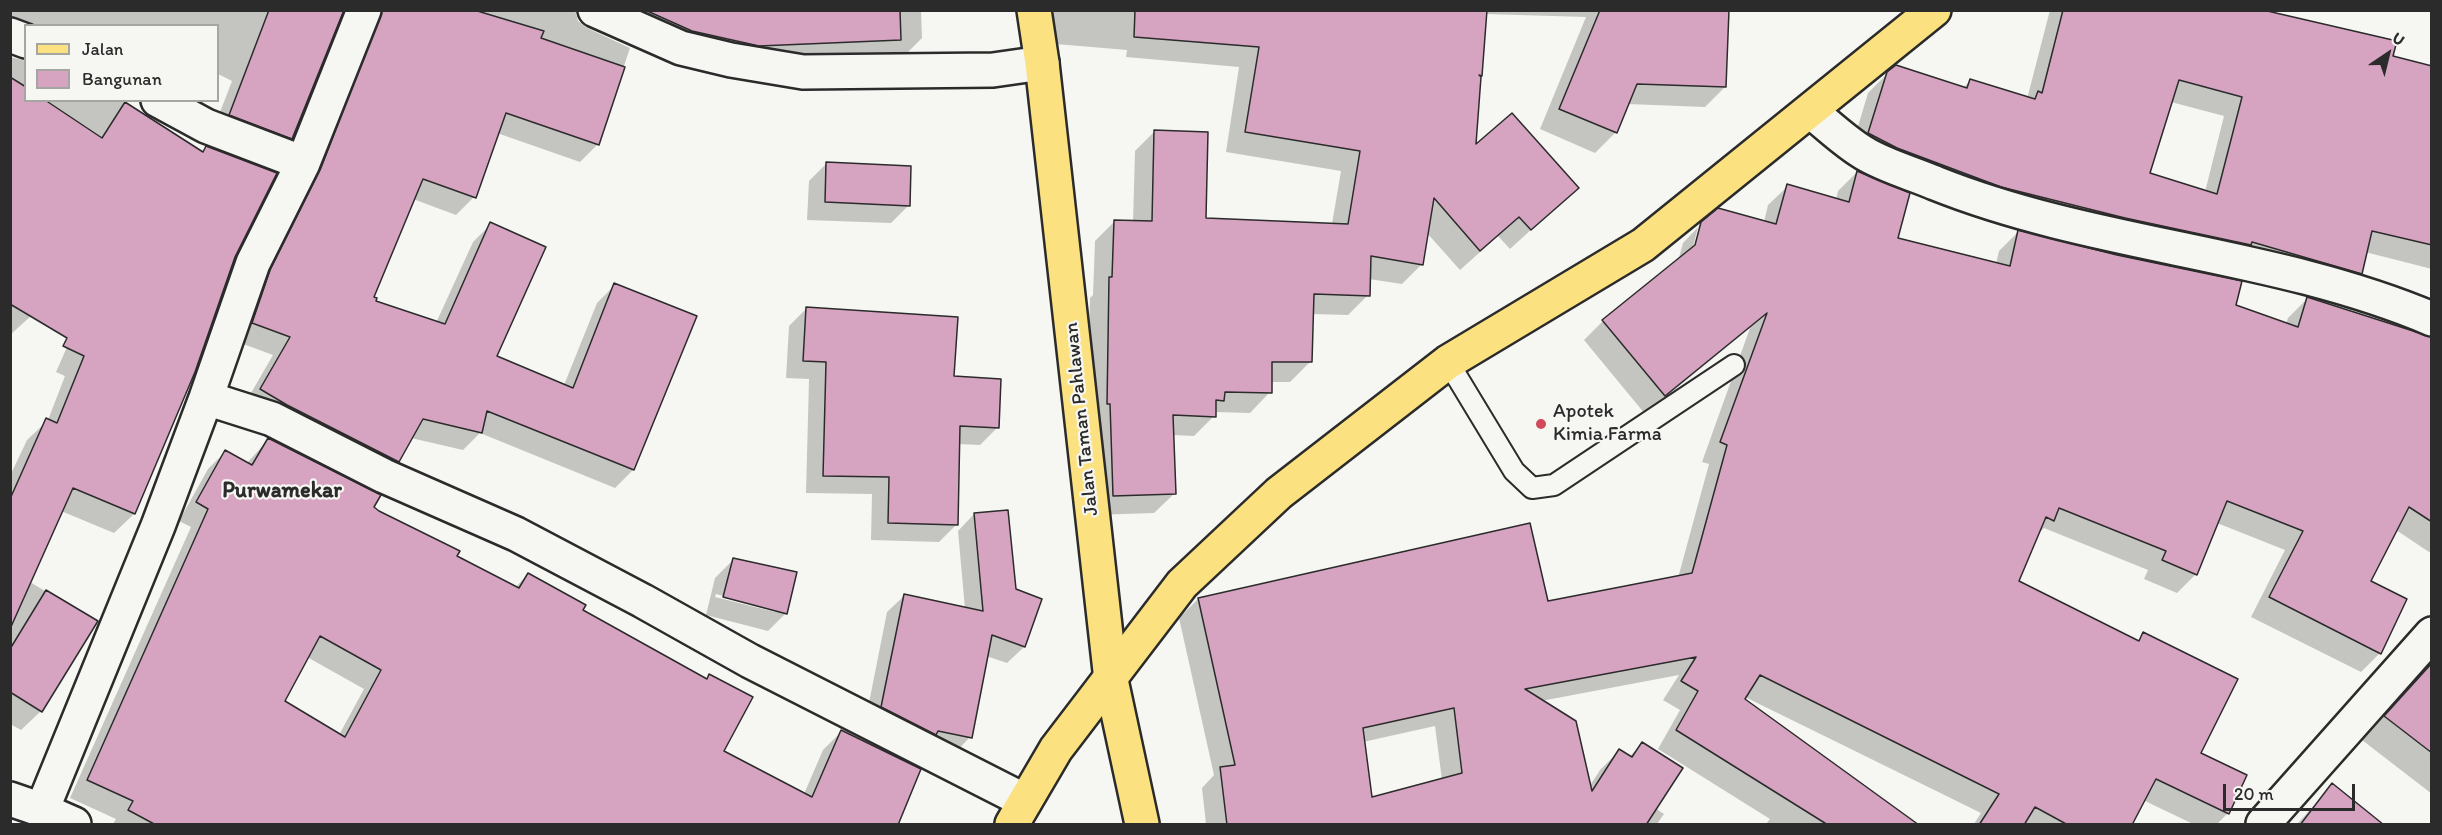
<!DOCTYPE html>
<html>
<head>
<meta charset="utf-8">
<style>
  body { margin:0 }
  #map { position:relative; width:2442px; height:835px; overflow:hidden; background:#f6f6f2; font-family:Itim,sans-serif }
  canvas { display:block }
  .frame { position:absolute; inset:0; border:12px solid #2b2b2b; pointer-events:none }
  .legend { position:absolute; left:24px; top:24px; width:195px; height:78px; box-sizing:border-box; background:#f6f6f2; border:2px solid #a5a5a2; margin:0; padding:8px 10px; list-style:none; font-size:18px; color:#2b2b2b }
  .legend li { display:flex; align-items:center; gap:12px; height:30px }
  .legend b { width:30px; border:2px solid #a5a5a2 }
  .north { position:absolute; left:2358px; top:24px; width:60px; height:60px; -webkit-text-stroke:4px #f6f6f2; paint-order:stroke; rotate:35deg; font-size:16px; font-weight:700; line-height:24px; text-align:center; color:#2b2b2b }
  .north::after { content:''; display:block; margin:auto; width:21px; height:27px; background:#2b2b2b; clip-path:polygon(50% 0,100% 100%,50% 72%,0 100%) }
  .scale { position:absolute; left:2223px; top:784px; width:132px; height:27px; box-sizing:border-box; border:3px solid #2b2b2b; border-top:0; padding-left:8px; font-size:18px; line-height:21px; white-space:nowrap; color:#2b2b2b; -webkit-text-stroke:4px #f6f6f2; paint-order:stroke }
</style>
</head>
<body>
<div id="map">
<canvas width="2442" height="835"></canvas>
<div class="frame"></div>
<ul class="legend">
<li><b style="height:8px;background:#fbe180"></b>Jalan</li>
<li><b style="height:16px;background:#d6a4c1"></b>Bangunan</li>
</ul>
<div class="north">U</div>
<div class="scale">20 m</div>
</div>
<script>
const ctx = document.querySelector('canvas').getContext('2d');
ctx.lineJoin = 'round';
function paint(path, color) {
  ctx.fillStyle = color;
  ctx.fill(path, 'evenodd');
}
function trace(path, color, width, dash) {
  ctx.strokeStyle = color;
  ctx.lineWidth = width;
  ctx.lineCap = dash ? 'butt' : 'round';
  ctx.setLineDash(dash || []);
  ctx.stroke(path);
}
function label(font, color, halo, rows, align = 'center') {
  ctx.font = font + ' Itim,sans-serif';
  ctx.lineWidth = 4.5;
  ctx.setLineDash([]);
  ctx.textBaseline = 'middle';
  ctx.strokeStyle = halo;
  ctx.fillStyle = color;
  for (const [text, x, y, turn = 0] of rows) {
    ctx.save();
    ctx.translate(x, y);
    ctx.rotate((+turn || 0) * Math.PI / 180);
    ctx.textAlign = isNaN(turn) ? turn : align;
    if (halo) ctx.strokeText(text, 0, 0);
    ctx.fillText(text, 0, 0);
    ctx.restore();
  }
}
paint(new Path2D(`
  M 10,10 L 342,10 L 291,138 L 273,156 L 212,133 L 232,81 L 218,74 L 218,26 L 26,26 L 26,59 L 21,49 L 10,42 Z
  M 353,10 L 575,10 L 578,21 L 587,28 L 630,48 L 598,144 L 580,162 L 497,133 L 474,197 L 456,215 L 413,199 L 372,298 L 374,302 L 436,323 L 473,242 L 491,224 L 495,357 L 564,385 L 597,303 L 615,285 L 633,470 L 615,488 L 480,433 L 463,450 L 411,438 L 398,461 L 380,479 L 243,407 L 273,355 L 235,341 Z
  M 585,10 L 921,10 L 922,38 L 904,56 L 741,63 Z
  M 1047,10 L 1717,10 L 1725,87 L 1705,107 L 1627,104 L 1616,132 L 1595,153 L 1540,129 L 1586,17 L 1485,14 L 1474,148 L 1577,188 L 1510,249 L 1498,236 L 1460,270 L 1427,233 L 1422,264 L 1402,284 L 1369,279 L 1368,295 L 1348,315 L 1312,314 L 1310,362 L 1290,382 L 1270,382 L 1270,392 L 1250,413 L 1214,412 L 1214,416 L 1194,436 L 1173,435 L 1175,493 L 1154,513 L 1093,515 L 1087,424 L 1090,298 L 1093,295 L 1095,241 L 1115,221 L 1133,222 L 1135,151 L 1155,131 L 1204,219 L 1332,224 L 1341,171 L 1226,152 L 1239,67 L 1126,57 L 1127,50 L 1044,43 Z
  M 2050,10 L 2258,10 L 2392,58 L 2432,67 L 2432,269 L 2365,252 L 2360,273 L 2341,292 L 1850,153 L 1868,93 L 1888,73 L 1963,88 L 1970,81 L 2027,99 ZM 2171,102 L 2224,116 L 2205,192 L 2148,174 Z
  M 10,57 L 26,61 L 26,100 L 125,100 L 124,103 L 201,153 L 206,148 L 234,256 L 194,371 L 134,514 L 114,533 L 61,511 L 30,582 L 95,621 L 41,711 L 21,730 L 10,724 L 10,476 L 27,440 L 48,420 L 65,376 L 56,372 L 97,279 L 31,316 L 10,335 Z
  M 827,163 L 908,206 L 891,223 L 807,220 L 809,181 Z
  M 1857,172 L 1897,239 L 1996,264 L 1999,251 L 2018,232 L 2286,324 L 2288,318 L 2307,299 L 2432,339 L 2432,554 L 2396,530 L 2369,581 L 2380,653 L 2361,672 L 2251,617 L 2285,550 L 2217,523 L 2196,574 L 2177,593 L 2144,579 L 2148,570 L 2044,528 L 2037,535 L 2017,582 L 2136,642 L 2144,634 L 2228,813 L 2217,824 L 2193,824 L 2143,800 L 2130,824 L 1974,824 L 1981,813 L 1745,697 L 1743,700 L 1916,824 L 1766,824 L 1770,819 L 1658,749 L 1680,710 L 1663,700 L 1679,675 L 1541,701 L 1589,787 L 1600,770 L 1619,751 L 1629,757 L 1642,744 L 1655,808 L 1664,814 L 1657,824 L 1206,824 L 1202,788 L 1214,775 L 1179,618 L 1198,599 L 1546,603 L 1678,578 L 1709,464 L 1702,462 L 1750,328 L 1645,414 L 1584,340 L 1603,321 L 1678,261 L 1683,243 L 1702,223 L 1764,222 L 1768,205 L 1788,186 L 1836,200 L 1838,191 ZM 1698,227 L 1702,227 L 1695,252 L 1692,251 ZM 1435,726 L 1442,780 L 1371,799 L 1363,742 Z
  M 807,308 L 952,378 L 998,427 L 980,445 L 958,444 L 957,524 L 939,542 L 871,540 L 872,494 L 806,493 L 809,379 L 786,378 L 789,326 Z
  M 268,440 L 378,512 L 455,556 L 515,588 L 528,574 L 581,611 L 705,680 L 710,676 L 722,751 L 804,794 L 823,750 L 841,732 L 896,824 L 113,824 L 116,819 L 70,798 L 191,527 L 179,521 L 208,469 L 226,451 L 246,464 ZM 307,657 L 364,689 L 339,735 L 283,702 Z
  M 974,514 L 1014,590 L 1024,647 L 1007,663 L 986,656 L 970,737 L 954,754 L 865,723 L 887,612 L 904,596 L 965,609 L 958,531 Z
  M 733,560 L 786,613 L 768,631 L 706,615 L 715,578 ZM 716,594 L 775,609 L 775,612 L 715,597 Z
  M 2426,671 L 2432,676 L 2432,794 L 2362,740 Z
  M 2333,785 L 2382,824 L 2297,824 Z`), '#0003');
const building = new Path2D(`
  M 269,10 L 344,10 L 292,139 L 229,115 Z
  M 382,10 L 474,10 L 544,31 L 541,38 L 625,67 L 599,145 L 506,113 L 476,198 L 423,179 L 374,297 L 377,298 L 376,301 L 445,324 L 490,222 L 546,247 L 497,356 L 573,388 L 614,283 L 697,316 L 634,470 L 487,411 L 482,433 L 423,419 L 399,462 L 287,405 L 260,389 L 290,337 L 252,323 L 270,270 L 320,170 Z
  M 645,10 L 900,10 L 901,40 L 759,46 L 692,31 Z
  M 1135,10 L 1487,10 L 1482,76 L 1479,75 L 1481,77 L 1476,144 L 1512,113 L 1579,188 L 1531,230 L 1519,217 L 1480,251 L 1434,198 L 1423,265 L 1371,256 L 1370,296 L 1314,294 L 1312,362 L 1272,362 L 1272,393 L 1225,392 L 1224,401 L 1216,400 L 1216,417 L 1173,415 L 1176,494 L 1113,496 L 1110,404 L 1107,404 L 1109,277 L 1112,277 L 1114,220 L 1152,221 L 1154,130 L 1208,132 L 1206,218 L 1348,224 L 1360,151 L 1245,132 L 1259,47 L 1134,37 Z
  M 1600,10 L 1729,10 L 1726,87 L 1637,84 L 1617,133 L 1559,109 Z
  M 2063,10 L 2263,10 L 2397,41 L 2393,56 L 2432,66 L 2432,245 L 2372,231 L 2362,274 L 2252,242 L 2251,245 L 2125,218 L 2001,187 L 1897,148 L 1868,133 L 1887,72 L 1896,65 L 1967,88 L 1970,79 L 2035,99 L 2038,91 L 2042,93 ZM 2179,80 L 2242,97 L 2217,194 L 2150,173 Z
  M 10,77 L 26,87 L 26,100 L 45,100 L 102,138 L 125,102 L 203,152 L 206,146 L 277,173 L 235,257 L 195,372 L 135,514 L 73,488 L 10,629 L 10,499 L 46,418 L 57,423 L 84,356 L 63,346 L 67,338 L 10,304 Z
  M 826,162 L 911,166 L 910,206 L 825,202 Z
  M 1857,171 L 1910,193 L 1898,238 L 2010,266 L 2018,230 L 2117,255 L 2242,281 L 2236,305 L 2298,327 L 2307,297 L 2432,337 L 2432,522 L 2409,507 L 2371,581 L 2407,599 L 2381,654 L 2269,597 L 2303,531 L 2227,501 L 2197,575 L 2162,560 L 2166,551 L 2059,508 L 2054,521 L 2046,517 L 2019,581 L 2139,641 L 2143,632 L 2238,679 L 2201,753 L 2247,775 L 2229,814 L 2156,779 L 2132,825 L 2068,825 L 2035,807 L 2024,825 L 1979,825 L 1999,794 L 1760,675 L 1745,699 L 1919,825 L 1828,825 L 1676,730 L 1698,691 L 1681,681 L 1696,657 L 1525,689 L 1576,721 L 1592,791 L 1619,749 L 1632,757 L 1642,742 L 1683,768 L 1646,825 L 1227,825 L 1220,767 L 1235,765 L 1198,598 L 1530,523 L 1548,601 L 1692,573 L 1727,445 L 1720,442 L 1767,313 L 1665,396 L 1602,320 L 1695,245 L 1701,222 L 1718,208 L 1776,224 L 1787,184 L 1849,202 ZM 1454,708 L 1462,773 L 1372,797 L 1363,728 Z
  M 806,307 L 958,317 L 954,376 L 1001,379 L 999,428 L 960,426 L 958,525 L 888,523 L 889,477 L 823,476 L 826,362 L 803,361 Z
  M 268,438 L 381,495 L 374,507 L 379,511 L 460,551 L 457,556 L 519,588 L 528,573 L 586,605 L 583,610 L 707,679 L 709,674 L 753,697 L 724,751 L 812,797 L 841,730 L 921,769 L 898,825 L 156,825 L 128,810 L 133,801 L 87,780 L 208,509 L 196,502 L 225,450 L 252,465 ZM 320,636 L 381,670 L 345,737 L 285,701 Z
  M 1008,510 L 1016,589 L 1042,599 L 1025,647 L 992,635 L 972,738 L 938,731 L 936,735 L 881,707 L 904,594 L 983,611 L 974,513 Z
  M 733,558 L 797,572 L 787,614 L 723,597 Z
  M 46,590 L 98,621 L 42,712 L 10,692 L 10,649 Z
  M 2432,663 L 2432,753 L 2384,716 Z
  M 2332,783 L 2384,825 L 2300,825 Z`);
paint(building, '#d6a4c1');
trace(building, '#2b2b2b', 1.5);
const lane = new Path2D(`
  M 1448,362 L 1514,471 L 1532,488 L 1554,485 L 1734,365`);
const street = new Path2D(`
  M 595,10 L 681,48 L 731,60 L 803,72 L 993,70 L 1042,63
  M 10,35 L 26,41
  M 158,100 L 206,126 L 303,163
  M 1810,111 C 1827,124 1845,142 1864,153 C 1885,166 1912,173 1935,183 C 2095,247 2274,252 2432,319
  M 206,398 L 272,419 L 384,476 L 516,534 L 643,601 L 750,661 L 1025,801
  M 10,799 L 42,810 L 74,824
  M 42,810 L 158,526 L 206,398 L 253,263 L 303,163 L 364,10
  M 2263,824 L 2432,634`);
const primary = new Path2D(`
  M 1034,10 L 1042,63 L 1111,680 L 1142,824`);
const highway = new Path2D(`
  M 1012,824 L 1056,749 L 1182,584 L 1279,493 L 1448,362 L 1643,245 L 1934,10`);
trace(lane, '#2b2b2b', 24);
trace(street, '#2b2b2b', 38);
trace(primary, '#2b2b2b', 38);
trace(highway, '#2b2b2b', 38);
trace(lane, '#f6f6f2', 20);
trace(street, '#f6f6f2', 33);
trace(primary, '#fbe180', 33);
trace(highway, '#fbe180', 33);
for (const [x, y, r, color] of [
  [1541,424,6,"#d1495b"]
]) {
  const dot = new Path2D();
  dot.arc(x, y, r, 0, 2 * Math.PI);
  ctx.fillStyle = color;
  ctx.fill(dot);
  trace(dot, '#f6f6f2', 2);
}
label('20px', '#2b2b2b', '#f6f6f2', [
  ["Apotek",1553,412],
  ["Kimia Farma",1553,435]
], 'left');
label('20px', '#2b2b2b', '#f6f6f2', [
  ["Jalan Taman Pahlawan",1082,419,-96]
]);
label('bold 22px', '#2b2b2b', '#f6f6f2', [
  ["Purwamekar",282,491]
]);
</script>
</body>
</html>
